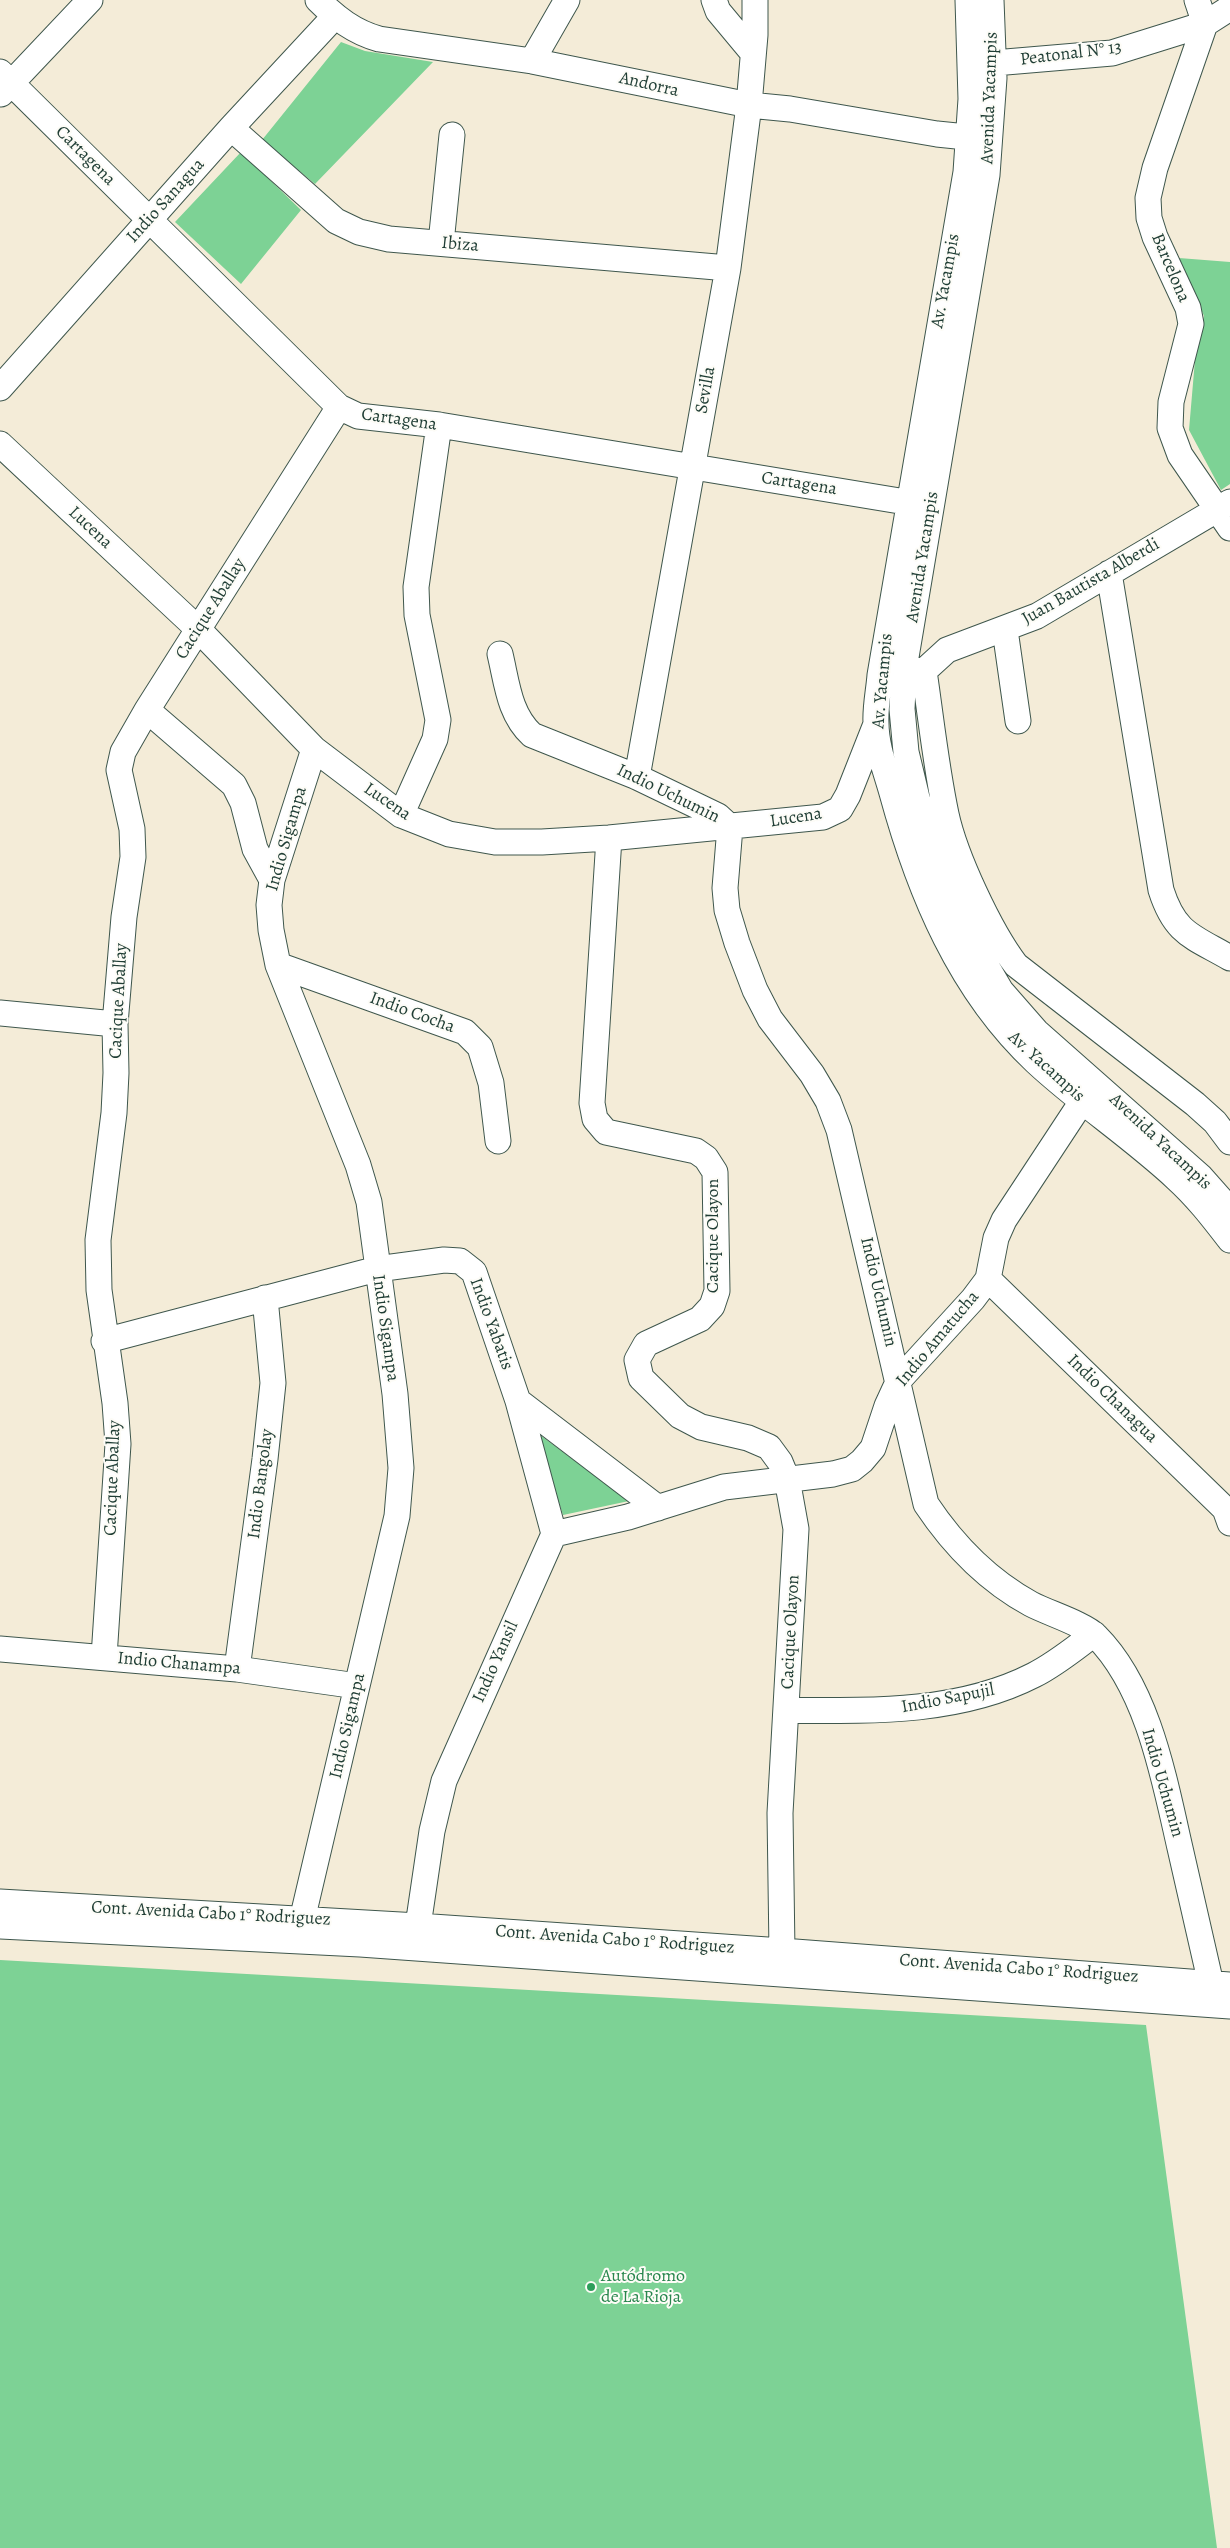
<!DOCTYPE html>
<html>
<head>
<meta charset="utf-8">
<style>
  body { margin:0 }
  canvas { display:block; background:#f4ecd8 }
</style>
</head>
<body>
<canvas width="1230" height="2548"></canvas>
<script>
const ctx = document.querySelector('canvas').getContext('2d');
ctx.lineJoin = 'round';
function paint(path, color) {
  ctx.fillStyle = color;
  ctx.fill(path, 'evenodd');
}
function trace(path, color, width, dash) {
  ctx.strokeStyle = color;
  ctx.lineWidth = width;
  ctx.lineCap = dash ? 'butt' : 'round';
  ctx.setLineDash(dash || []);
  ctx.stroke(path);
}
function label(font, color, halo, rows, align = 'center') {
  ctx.font = font + ' Alegreya,serif';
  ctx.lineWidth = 4;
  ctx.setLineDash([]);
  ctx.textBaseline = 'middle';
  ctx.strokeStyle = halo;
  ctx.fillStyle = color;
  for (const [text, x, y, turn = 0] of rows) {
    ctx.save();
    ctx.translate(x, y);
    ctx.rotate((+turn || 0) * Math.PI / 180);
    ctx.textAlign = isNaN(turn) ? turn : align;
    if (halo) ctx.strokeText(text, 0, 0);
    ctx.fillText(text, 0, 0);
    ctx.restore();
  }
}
paint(new Path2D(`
  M 341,42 L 365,51 L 433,62 L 315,184 L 262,140 Z
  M 241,152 L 301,210 L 241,284 L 175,222 Z
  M 1179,258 L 1230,262 L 1230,484 L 1221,490 L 1189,430 L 1195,360 L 1204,316 Z
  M 536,1432 L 629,1501 L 563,1515 Z
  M 0,1960 L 1146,2025 L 1217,2548 L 0,2548 Z`), '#7dd295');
const minor = new Path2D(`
  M 318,0 C 336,18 354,32 379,39 L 532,61 L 749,105 L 790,109 L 937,134 L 986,139
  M 714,0 L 718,11 L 753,53
  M 968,0 L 971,99 L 966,172 L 880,675 C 879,690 875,707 876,723 C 876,747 886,771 892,793 C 919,892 960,991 1036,1062 C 1080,1103 1132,1137 1176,1178 C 1197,1197 1213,1218 1230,1240
  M 991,0 L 994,78 L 987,175 L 904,669 L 902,709 L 906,752 L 917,798 L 949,891 L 980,955 L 1001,991 L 1036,1031 L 1200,1176 L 1230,1210
  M 1197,0 L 1205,24 L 1155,168 L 1148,198 L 1149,218 L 1155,237 L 1188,308 L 1191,324 L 1171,402 L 1170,428 L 1180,455 L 1230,528
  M 532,61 L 567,0
  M 994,63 L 1112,53 L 1205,24 L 1230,8
  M 0,72 L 339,407 L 358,416 L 439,425 L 924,505
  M 1,94 L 90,0
  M 231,128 L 336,221 L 359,232 L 389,239 L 728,268
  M 441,243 L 452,135
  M 0,388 L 231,128 L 335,16
  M 0,444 L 198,629 L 314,749 L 401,815 L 449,834 L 495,842 L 542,842 L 609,838 L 823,817 L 840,809 L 848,795 L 876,724
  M 1109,573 L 1161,890 C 1175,934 1192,936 1230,958
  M 1005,630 L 1018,721
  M 500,654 C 507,683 509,714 532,735 L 637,777 L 718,816 L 730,827 L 725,888 L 727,910 L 737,943 L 755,990 L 770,1019 L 812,1074 L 828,1101 L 839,1130 L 926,1504 C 954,1546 987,1580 1031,1604 C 1048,1613 1084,1624 1096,1636 C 1148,1688 1164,1778 1180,1848 C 1190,1893 1201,1939 1211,1984
  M 904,669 L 924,671 C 931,718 936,767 946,814 C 955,856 990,931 1016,965 L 1195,1104 L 1215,1122 L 1230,1142
  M 924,671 L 947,650 L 1037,616 L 1230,502
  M 147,710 L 234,785 L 243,803 L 255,849 L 272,880
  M 637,777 L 728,268 L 749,105 L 755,35 L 755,0
  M 401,815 L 435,739 L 438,720 L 417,615 L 416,587 L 439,425
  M 609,838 L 592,1103 L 595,1119 L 606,1132 L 696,1151 L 706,1158 L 715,1172 L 717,1291 L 712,1306 L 700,1319 L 646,1344 L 637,1360 L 641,1378 L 680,1416 L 701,1427 L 748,1438 L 769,1447 L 780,1462 L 787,1479 L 796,1529 L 780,1813 L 782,1951
  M 278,965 L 465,1032 L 480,1047 L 491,1083 L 498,1141
  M 0,1013 L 115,1024
  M 988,1279 L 1225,1509 L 1230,1523
  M 104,1341 L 377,1269 L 444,1260 L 460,1261 L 474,1272 L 518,1401 L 554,1534 L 444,1781 L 432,1831 L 418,1926
  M 518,1401 L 658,1508
  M 554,1534 L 628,1517 L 724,1487 L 833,1474 L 852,1469 L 862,1461 L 873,1448 L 887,1406 L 899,1380 L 973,1299 L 988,1279 L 996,1238 L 1004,1220 L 1083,1100
  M 0,1649 L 237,1669 L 357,1686
  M 104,1657 L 118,1444 L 115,1403 L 99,1290 L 98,1240 L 114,1113 L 116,1073 L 115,1024 L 124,917 L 133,857 L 132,829 L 119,770 L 123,752 L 147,710 L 339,407
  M 237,1669 L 265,1459 L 273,1383 L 265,1298
  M 787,1710 C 869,1711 958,1714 1034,1675 C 1056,1664 1075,1648 1094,1634
  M 0,1902 L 418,1926 L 782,1951 L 1230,1985
  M 302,1920 L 397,1516 L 401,1468 L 395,1394 L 369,1202 L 358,1165 L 278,965 L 271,930 L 269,905 L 272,880 L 314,749
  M 0,1926 L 360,1944 L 1230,2006`);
trace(minor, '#3f574d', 27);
trace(minor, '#fff', 25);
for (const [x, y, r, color] of [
  [591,2287,5,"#2e9e5b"]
]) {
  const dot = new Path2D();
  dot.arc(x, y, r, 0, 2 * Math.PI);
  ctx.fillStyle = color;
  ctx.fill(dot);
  trace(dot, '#fdfcf7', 2);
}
label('18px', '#1f3d34', '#fdfcf7', [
  ["Peatonal N° 13",1071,54,-7],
  ["Andorra",649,85,13],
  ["Avenida Yacampis",990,98,-88],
  ["Cartagena",85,156,45],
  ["Indio Sanagua",166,201,-48],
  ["Ibiza",460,245,5],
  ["Barcelona",1170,268,67],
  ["Av. Yacampis",946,281,-80],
  ["Sevilla",706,390,-80],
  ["Cartagena",399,420,8],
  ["Cartagena",799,484,9],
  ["Lucena",90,528,43],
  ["Avenida Yacampis",923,557,-81],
  ["Juan Bautista Alberdi",1091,582,-30],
  ["Cacique Aballay",211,609,-58],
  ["Av. Yacampis",883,681,-85],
  ["Indio Uchumin",668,794,26],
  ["Lucena",387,802,34],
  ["Lucena",796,818,-9],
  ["Indio Sigampa",287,839,-74],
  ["Cacique Aballay",119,1001,-87],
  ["Indio Cocha",412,1013,20],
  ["Av. Yacampis",1046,1067,42],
  ["Avenida Yacampis",1160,1142,43],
  ["Cacique Olayon",714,1236,-90],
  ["Indio Uchumin",878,1292,77],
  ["Indio Yabatis",491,1324,70],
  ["Indio Sigampa",385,1328,82],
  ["Indio Amatucha",938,1339,-50],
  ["Indio Chanagua",1112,1399,44],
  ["Cacique Aballay",113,1478,-88],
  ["Indio Bangolay",261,1484,-83],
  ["Cacique Olayon",791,1632,-87],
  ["Indio Yansil",496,1662,-66],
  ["Indio Chanampa",179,1664,5],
  ["Indio Sapujil",948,1699,-11],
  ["Indio Sigampa",348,1726,-77],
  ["Indio Uchumin",1162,1783,74],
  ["Cont. Avenida Cabo 1° Rodriguez",211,1914,3],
  ["Cont. Avenida Cabo 1° Rodriguez",615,1940,4],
  ["Cont. Avenida Cabo 1° Rodriguez",1019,1969,4]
]);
label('18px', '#27864d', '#fdfcf7', [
  ["Autódromo",601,2277],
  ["de La Rioja",601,2298]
], 'left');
</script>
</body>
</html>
